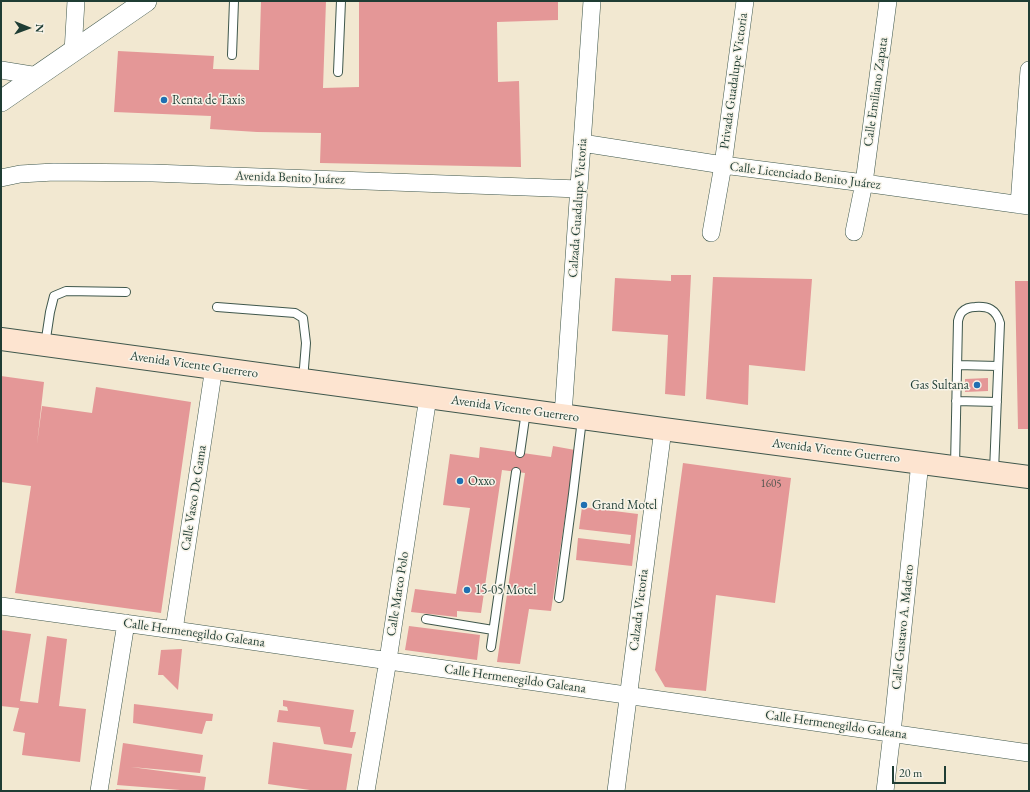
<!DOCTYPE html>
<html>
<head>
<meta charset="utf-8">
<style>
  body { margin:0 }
  #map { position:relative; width:1030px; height:792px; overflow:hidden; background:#f2e8d1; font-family:"EB Garamond",serif }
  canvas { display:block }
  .frame { position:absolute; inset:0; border:2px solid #1f3d34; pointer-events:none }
  .north { position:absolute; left:8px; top:8px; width:40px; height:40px; -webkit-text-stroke:3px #f7f3e8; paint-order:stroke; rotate:91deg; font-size:11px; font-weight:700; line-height:16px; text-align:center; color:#1f3d34 }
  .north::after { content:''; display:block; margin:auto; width:14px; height:18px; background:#1f3d34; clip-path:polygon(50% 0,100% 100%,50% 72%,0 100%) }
  .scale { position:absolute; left:892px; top:766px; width:54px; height:18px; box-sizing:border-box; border:2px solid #1f3d34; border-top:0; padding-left:5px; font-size:12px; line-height:14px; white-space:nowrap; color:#1f3d34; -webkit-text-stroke:3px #f7f3e8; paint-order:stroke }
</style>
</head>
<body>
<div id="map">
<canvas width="1030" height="792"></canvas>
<div class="frame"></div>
<div class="north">N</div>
<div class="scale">20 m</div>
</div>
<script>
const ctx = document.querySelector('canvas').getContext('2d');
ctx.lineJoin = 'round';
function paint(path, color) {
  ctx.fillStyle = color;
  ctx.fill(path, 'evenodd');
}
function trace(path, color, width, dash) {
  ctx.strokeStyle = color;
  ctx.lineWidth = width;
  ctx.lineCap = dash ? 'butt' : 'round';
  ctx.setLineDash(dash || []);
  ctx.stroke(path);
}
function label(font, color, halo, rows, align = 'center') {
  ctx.font = font + ' "EB Garamond",serif';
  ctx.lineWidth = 3;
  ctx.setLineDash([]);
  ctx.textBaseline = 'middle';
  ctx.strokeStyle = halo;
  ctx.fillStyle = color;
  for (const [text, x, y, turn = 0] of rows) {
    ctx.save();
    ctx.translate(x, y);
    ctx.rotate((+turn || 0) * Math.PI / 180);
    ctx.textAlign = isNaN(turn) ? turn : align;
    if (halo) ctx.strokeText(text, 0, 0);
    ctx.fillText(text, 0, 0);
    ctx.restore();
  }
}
paint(new Path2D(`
  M 261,1 L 326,1 L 323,88 L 359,87 L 359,1 L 558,1 L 558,20 L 497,22 L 498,82 L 519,81 L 521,167 L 320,163 L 321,133 L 257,132 L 210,129 L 211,116 L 114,112 L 118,51 L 214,56 L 213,69 L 259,70 Z
  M 671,275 L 691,275 L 685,396 L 665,394 L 668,335 L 612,331 L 615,278 L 671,281 Z
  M 713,277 L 812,279 L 805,371 L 749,365 L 748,405 L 706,399 Z
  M 1015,281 L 1029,281 L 1029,429 L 1018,429 Z
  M 1,376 L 44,382 L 37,444 L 42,406 L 92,413 L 96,387 L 191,402 L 161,613 L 15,593 L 31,486 L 1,482 Z
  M 988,378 L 988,391 L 965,392 L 965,379 Z
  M 553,446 L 575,450 L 551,611 L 529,609 L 520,664 L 497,662 L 525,473 L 502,470 L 481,613 L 457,611 L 457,617 L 411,612 L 415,589 L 456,594 L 470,508 L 443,505 L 450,454 L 479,458 L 480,447 L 551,457 Z
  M 683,463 L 791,478 L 775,603 L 716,595 L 706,691 L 665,687 L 655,670 Z
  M 582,507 L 638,514 L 632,566 L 576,560 L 578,538 L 630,544 L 631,535 L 579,529 Z
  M 409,626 L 480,635 L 477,660 L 405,650 Z
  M 1,630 L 31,634 L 20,701 L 38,703 L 47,636 L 67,639 L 59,706 L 86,709 L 80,762 L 22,755 L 25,733 L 13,731 L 19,708 L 1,706 Z
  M 182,649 L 178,690 L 163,675 L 158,675 L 161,650 Z
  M 283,700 L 354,710 L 350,732 L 356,732 L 352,748 L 324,744 L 320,727 L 277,722 L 279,710 L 288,711 L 287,707 L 283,706 Z
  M 134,704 L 213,714 L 212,721 L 206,721 L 202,734 L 133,723 Z
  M 273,742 L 352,754 L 346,791 L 317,791 L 268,784 Z
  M 123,743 L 203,755 L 200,773 L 131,767 L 206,777 L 204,791 L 193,791 L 117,785 Z
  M 116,789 L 133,790 L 133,791 L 115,791 Z`), '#e49797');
const service = new Path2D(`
  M 232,55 L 234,1
  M 338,72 L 341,1
  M 217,307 L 295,313 L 303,318 L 306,343 L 303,380
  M 45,345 L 50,312 L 54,296 L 66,291 L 126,292
  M 957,365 L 998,366
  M 956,401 L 997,402
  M 520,453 L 526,411
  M 955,466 L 958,321 C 959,317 960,314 962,312 C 966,308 970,307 975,307 C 988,306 996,309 1000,323 L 994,471
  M 559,598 L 573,494 L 582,419
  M 426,619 L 493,630
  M 491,647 L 516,472`);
const minor = new Path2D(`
  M 73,52 L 76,1
  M 1,70 L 38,76
  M 582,143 L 723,165 L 864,183 L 1029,206
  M 1,178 L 20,174 L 54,172 L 153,173 L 579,189
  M 1019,205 L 1029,70
  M 854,232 L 864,183 L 888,1
  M 711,233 L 723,165 L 745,1
  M 563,415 L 592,1
  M 1,606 L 174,630 L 1029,753
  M 174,630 L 214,367
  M 99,791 L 126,623
  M 366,791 L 388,660 L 428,397
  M 616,791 L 663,429
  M 885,791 L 892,733 L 920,462`);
const tertiary = new Path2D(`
  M 1,101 L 146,1`);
const secondary = new Path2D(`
  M 1,339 L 663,429 L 1029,477`);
trace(service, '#3f574c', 10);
trace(minor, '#3f574c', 18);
trace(tertiary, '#3f574c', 22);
trace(secondary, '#3f574c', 24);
trace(service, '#fff', 8);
trace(minor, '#fff', 17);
trace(tertiary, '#fff', 21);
trace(secondary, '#fde4d0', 22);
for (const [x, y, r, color] of [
  [164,100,4,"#1f6fb2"],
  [977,385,4,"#1f6fb2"],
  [460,481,4,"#1f6fb2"],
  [584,505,4,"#1f6fb2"],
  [467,590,4,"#1f6fb2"]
]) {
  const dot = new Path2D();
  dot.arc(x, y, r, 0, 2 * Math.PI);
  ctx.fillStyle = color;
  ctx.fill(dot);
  trace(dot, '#f7f3e8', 1.5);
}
label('11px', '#50544d', null, [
  ["1605",771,484]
]);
label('13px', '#1f3d34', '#f7f3e8', [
  ["Privada Guadalupe Victoria",734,81,-82],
  ["Calle Emiliano Zapata",876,92,-82],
  ["Calle Licenciado Benito Juárez",805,176,7],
  ["Avenida Benito Juárez",290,178,2],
  ["Calzada Guadalupe Victoria",578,208,-86],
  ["Avenida Vicente Guerrero",194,365,8],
  ["Avenida Vicente Guerrero",515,409,8],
  ["Avenida Vicente Guerrero",836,451,7],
  ["Calle Vasco De Gama",194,498,-81],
  ["Calle Marco Polo",398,594,-81],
  ["Calzada Victoria",639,610,-83],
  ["Calle Gustavo A. Madero",903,627,-84],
  ["Calle Hermenegildo Galeana",194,633,8],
  ["Calle Hermenegildo Galeana",515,679,8],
  ["Calle Hermenegildo Galeana",836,725,8]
]);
label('13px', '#1f3d34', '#f7f3e8', [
  ["Renta de Taxis",172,100],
  ["Gas Sultana",969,385,"right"],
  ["Oxxo",468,481],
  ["Grand Motel",592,505],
  ["15-05 Motel",475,590]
], 'left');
</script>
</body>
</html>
